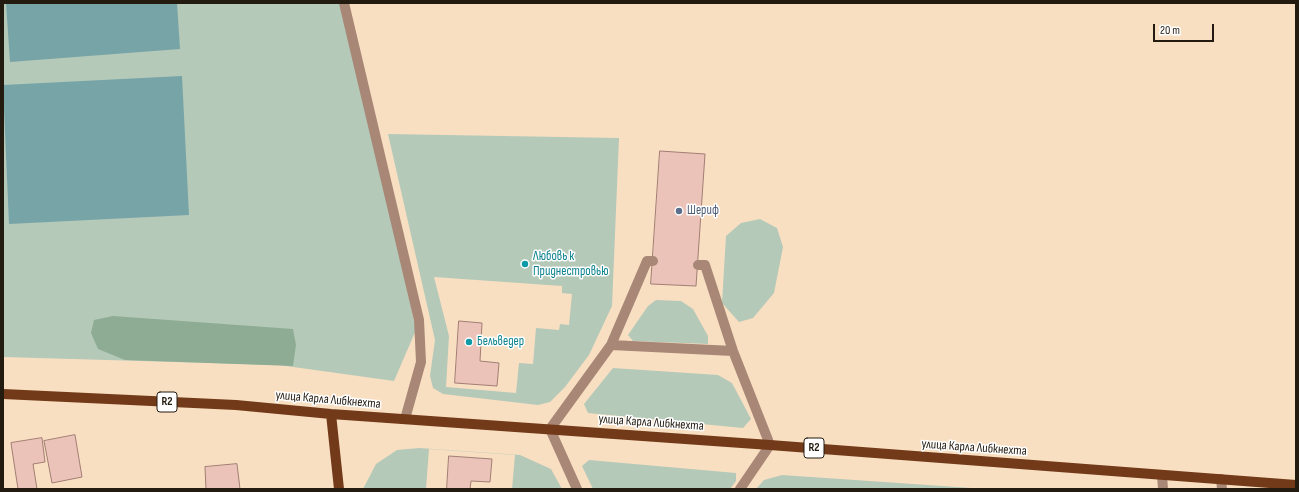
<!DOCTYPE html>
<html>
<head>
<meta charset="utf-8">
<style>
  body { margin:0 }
  #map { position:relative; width:1299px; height:492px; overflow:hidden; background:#f8dfc2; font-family:"Sofia Sans Condensed",sans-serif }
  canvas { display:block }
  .frame { position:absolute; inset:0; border:4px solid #231b10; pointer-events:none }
  .scale { position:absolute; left:1153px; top:24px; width:61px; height:18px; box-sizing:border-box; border:2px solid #231b10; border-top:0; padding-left:5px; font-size:12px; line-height:14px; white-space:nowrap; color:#231b10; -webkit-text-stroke:3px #fff; paint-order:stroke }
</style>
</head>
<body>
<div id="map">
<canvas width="1299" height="492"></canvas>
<div class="frame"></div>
<div class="scale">20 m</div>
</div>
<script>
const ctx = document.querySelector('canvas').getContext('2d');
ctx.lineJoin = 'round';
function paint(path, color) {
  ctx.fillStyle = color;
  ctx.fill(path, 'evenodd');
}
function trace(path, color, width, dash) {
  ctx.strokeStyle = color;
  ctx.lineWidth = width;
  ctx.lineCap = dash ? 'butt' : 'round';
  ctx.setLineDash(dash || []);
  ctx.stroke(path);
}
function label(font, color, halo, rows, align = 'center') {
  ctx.font = font + ' "Sofia Sans Condensed",sans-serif';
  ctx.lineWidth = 3;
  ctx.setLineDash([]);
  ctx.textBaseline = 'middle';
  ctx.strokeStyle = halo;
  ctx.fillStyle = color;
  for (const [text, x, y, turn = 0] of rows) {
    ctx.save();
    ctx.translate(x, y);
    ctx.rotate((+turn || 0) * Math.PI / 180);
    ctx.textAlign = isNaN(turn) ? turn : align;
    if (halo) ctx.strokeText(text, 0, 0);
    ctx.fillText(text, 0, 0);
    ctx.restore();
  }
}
paint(new Path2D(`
  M 3,3 L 344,3 L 416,330 L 394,381 L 279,365 L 3,357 Z
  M 388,134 L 619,138 L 612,306 L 589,355 L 565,387 L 550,402 L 538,405 L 443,394 L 433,388 L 430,376 L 435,340 ZM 434,277 L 562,286 L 562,293 L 572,294 L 569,325 L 560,324 L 559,330 L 536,328 L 533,364 L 519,363 L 516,393 L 446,387 L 449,336 Z
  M 760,219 L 777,228 L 783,247 L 774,293 L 753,318 L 739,322 L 722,303 L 726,236 L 741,223 Z
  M 656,300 L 681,301 L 693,309 L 708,336 L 708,344 L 633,341 L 628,335 L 648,306 Z
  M 613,368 L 718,375 L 732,383 L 751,419 L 743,428 L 588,413 L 584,404 Z
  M 419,448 L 520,455 L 551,469 L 562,489 L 512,489 L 515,455 L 429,449 L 426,489 L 363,489 L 376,464 L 397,450 Z
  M 589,460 L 736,473 L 736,481 L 730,489 L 593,489 L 582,466 Z
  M 782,475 L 986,489 L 756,489 L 764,480 Z`), '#b5c9b9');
paint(new Path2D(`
  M 113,316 L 293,329 L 296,345 L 293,366 L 125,360 L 98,349 L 91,333 L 94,320 Z`), '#8eac94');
paint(new Path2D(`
  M 6,3 L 177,3 L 180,49 L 10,62 Z
  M 182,76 L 189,215 L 9,224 L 3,85 Z`), '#77a4a7');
const building = new Path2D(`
  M 660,151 L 705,154 L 696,286 L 651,284 Z
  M 459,321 L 482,323 L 480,361 L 499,363 L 497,386 L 455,383 Z
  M 75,435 L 82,477 L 52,483 L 44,441 Z
  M 42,438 L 45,462 L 33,464 L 37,489 L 18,489 L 11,443 Z
  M 449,456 L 492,459 L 490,482 L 471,481 L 470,489 L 447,489 Z
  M 237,464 L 240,489 L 206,489 L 205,467 Z`);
paint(building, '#ebc3b9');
trace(building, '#a27d74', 1);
trace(new Path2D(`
  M 344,3 L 419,320 L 421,362 L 405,419
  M 698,265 L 705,265 L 733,351 L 770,445 L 740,489
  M 611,345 L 733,351
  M 1162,475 L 1163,489
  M 1221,479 L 1222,489
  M 577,489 L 550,429 L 611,345 L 647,261 L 653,261`), '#a98776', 10);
trace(new Path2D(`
  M 3,394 L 236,405 L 331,414 L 770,445 L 1296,485
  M 331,414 L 339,489`), '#723a18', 10);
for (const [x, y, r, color] of [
  [679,211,4,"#5c6f8a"],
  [525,264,4,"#0f9aa8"],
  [469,342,4,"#0f9aa8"]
]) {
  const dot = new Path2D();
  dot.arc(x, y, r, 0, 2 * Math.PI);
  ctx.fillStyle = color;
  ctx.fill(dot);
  trace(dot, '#fff', 1.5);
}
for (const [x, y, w] of [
  [167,402,20],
  [814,448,20]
]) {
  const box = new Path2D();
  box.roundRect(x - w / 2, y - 10, w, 20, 3);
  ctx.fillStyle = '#fff';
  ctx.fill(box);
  trace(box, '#231b10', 1);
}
label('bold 12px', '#231b10', null, [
  ["R2",167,402],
  ["R2",814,448]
]);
label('13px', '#4e5e75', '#fff', [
  ["Шериф",687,211]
], 'left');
label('13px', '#0d838f', '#fff', [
  ["Любовь к",533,257],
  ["Приднестровью",533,272],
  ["Бельведер",477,342]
], 'left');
label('13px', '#231b10', '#fff', [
  ["улица Карла Либкнехта",328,400,5],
  ["улица Карла Либкнехта",651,423,4],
  ["улица Карла Либкнехта",974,448,4]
]);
</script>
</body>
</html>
